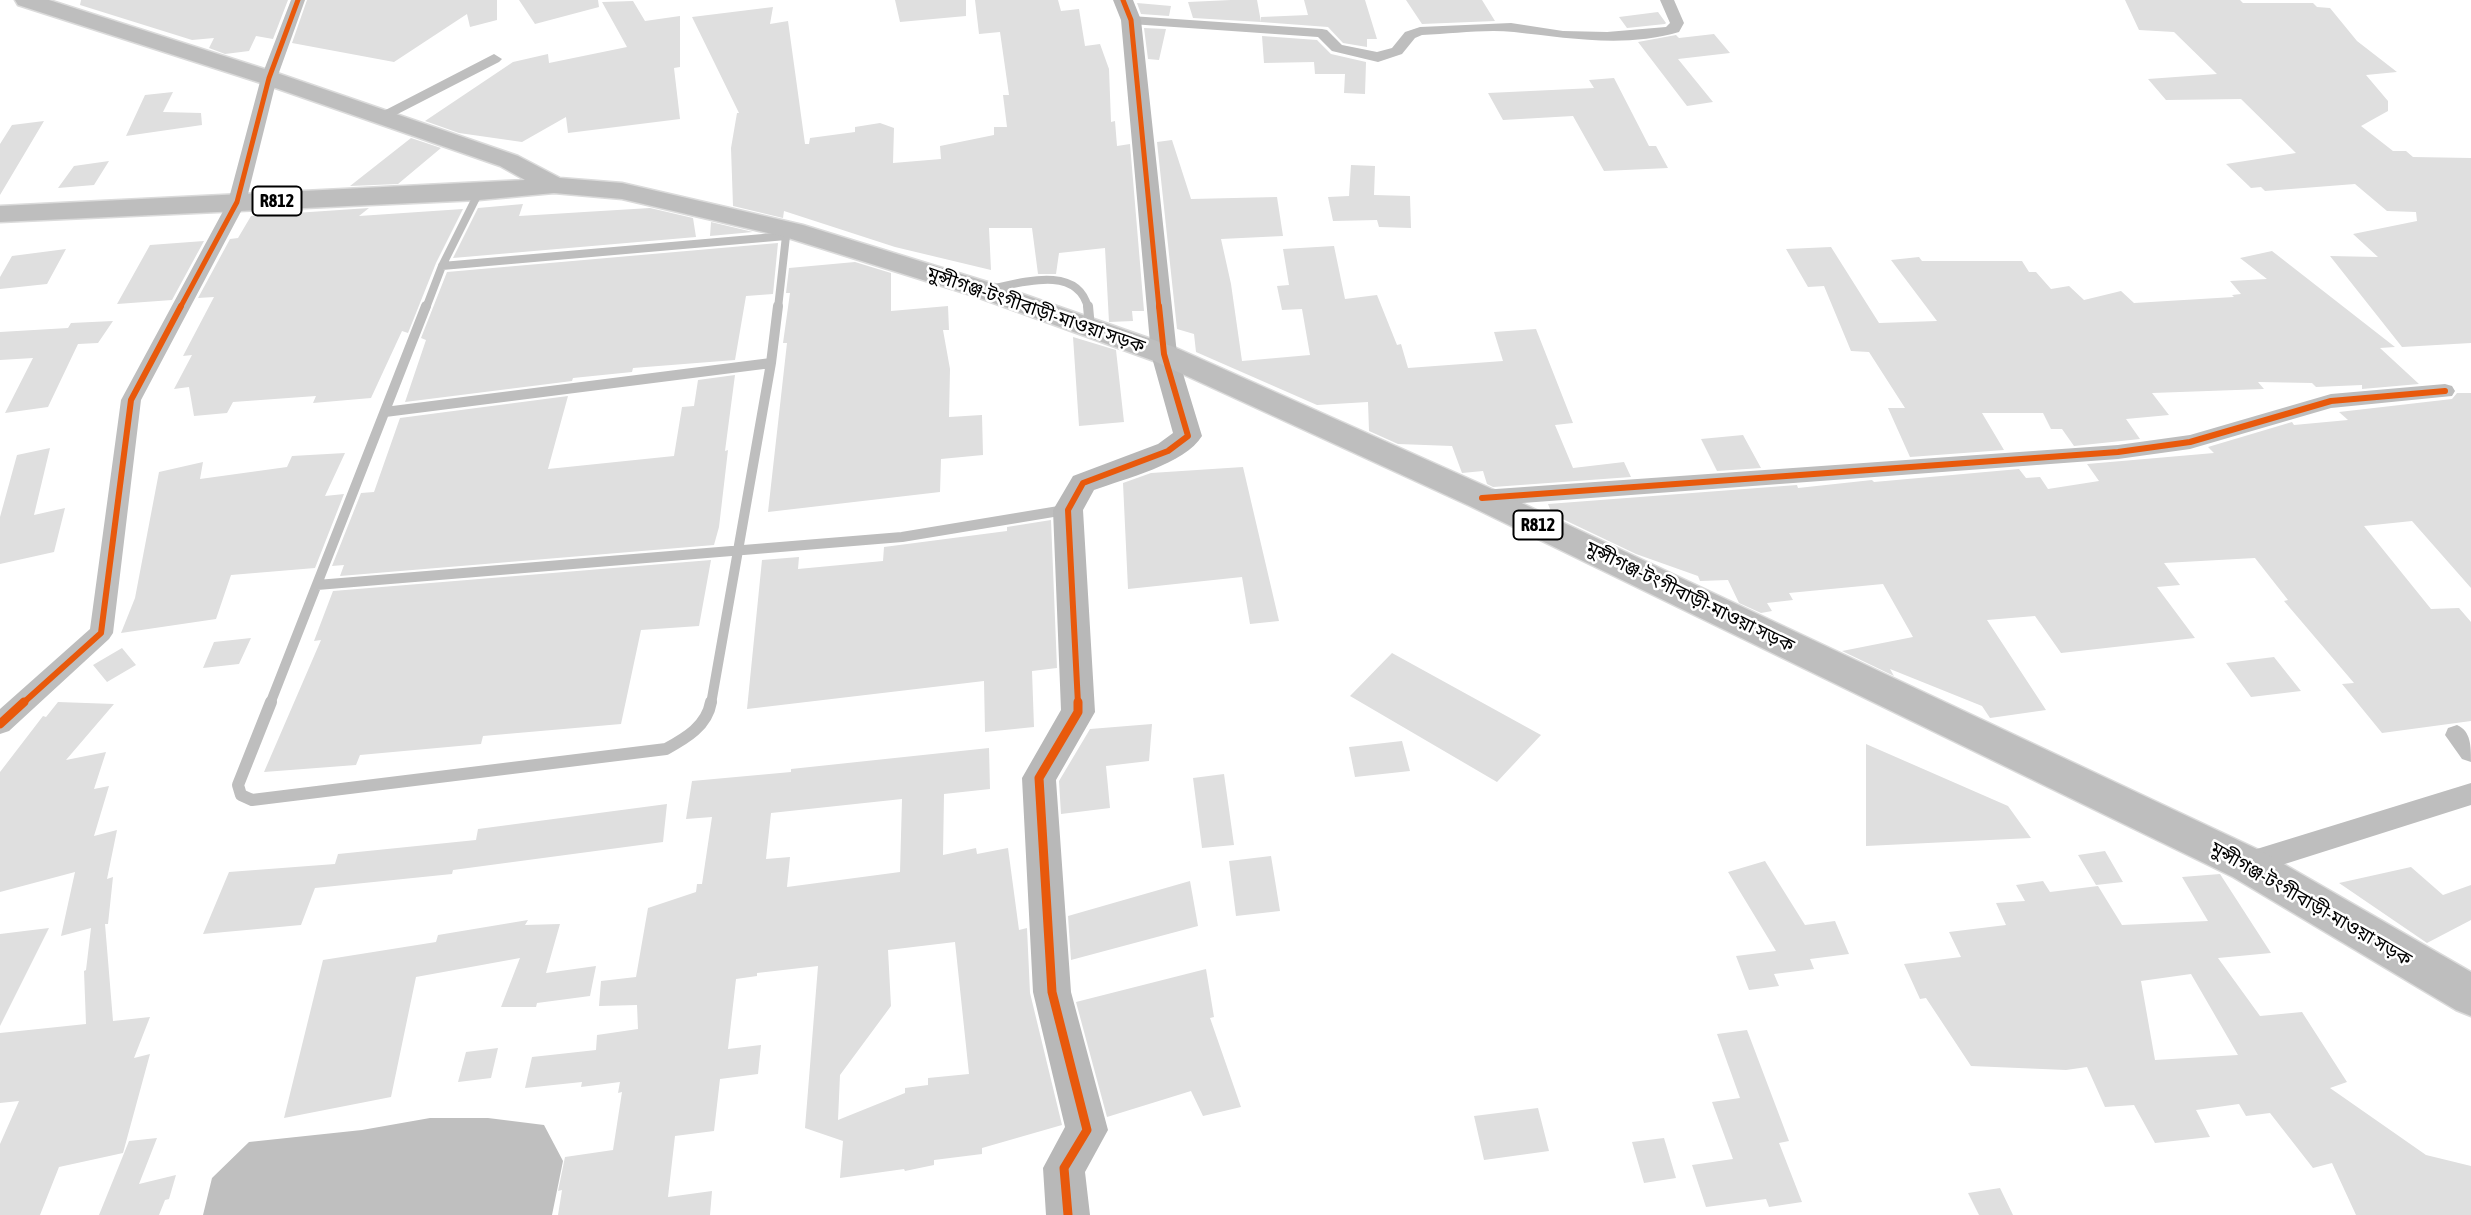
<!DOCTYPE html>
<html>
<head>
<meta charset="utf-8">
<style>
  body { margin:0 }
  canvas { display:block; background:#fff }
</style>
</head>
<body>
<canvas width="2471" height="1215"></canvas>
<script>
const ctx = document.querySelector('canvas').getContext('2d');
ctx.lineJoin = 'round';
function paint(path, color) {
  ctx.fillStyle = color;
  ctx.fill(path, 'evenodd');
}
function trace(path, color, width, dash) {
  ctx.strokeStyle = color;
  ctx.lineWidth = width;
  ctx.lineCap = dash ? 'butt' : 'round';
  ctx.setLineDash(dash || []);
  ctx.stroke(path);
}
function label(font, color, halo, rows, align = 'center') {
  ctx.font = font + ' "Asap Condensed","Noto Sans Bengali",sans-serif';
  ctx.lineWidth = 5;
  ctx.setLineDash([]);
  ctx.textBaseline = 'middle';
  ctx.strokeStyle = halo;
  ctx.fillStyle = color;
  for (const [text, x, y, turn = 0] of rows) {
    ctx.save();
    ctx.translate(x, y);
    ctx.rotate((+turn || 0) * Math.PI / 180);
    ctx.textAlign = isNaN(turn) ? turn : align;
    if (halo) ctx.strokeText(text, 0, 0);
    ctx.fillText(text, 0, 0);
    ctx.restore();
  }
}
paint(new Path2D(`
  M 430,1118 L 488,1118 L 544,1125 L 563,1161 L 552,1215 L 203,1215 L 212,1178 L 249,1142 L 362,1130 Z`), '#bfbfbf');
paint(new Path2D(`
  M 81,0 L 288,0 L 273,39 L 256,36 L 249,51 L 225,54 L 209,48 L 214,38 L 192,40 L 80,5 Z
  M 307,0 L 497,0 L 497,20 L 470,27 L 467,14 L 394,62 L 292,43 Z
  M 519,0 L 598,0 L 599,7 L 535,24 Z
  M 895,0 L 966,0 L 966,16 L 900,22 Z
  M 975,0 L 1058,0 L 1061,11 L 1079,9 L 1085,46 L 1100,44 L 1109,69 L 1111,122 L 1115,121 L 1117,146 L 1130,144 L 1144,311 L 1132,311 L 1133,321 L 1109,322 L 1105,248 L 1059,253 L 1056,274 L 1038,274 L 1032,228 L 989,228 L 991,270 L 895,247 L 784,211 L 783,218 L 733,206 L 731,148 L 737,113 L 739,113 L 692,17 L 773,7 L 770,24 L 788,21 L 805,144 L 809,144 L 810,138 L 855,132 L 855,127 L 880,123 L 894,128 L 893,163 L 941,159 L 940,146 L 994,135 L 994,127 L 1007,127 L 1003,95 L 1009,95 L 1000,32 L 979,34 Z
  M 1231,0 L 1257,0 L 1261,22 L 1193,18 L 1188,2 Z
  M 1304,0 L 1365,0 L 1377,39 L 1367,39 L 1367,47 L 1343,43 L 1328,27 L 1261,22 L 1261,17 L 1308,15 Z
  M 1406,0 L 1482,0 L 1495,21 L 1422,24 Z
  M 2125,0 L 2240,0 L 2243,3 L 2313,3 L 2317,7 L 2330,8 L 2357,41 L 2397,72 L 2366,75 L 2388,101 L 2388,111 L 2361,126 L 2393,151 L 2406,151 L 2413,157 L 2471,158 L 2471,343 L 2402,347 L 2330,256 L 2378,257 L 2353,234 L 2417,221 L 2416,212 L 2387,211 L 2355,184 L 2265,191 L 2261,187 L 2251,188 L 2226,164 L 2296,153 L 2241,99 L 2166,100 L 2148,79 L 2217,74 L 2174,32 L 2139,30 Z
  M 633,1 L 645,21 L 680,16 L 680,67 L 674,68 L 680,119 L 568,133 L 566,117 L 522,142 L 459,133 L 425,121 L 513,62 L 548,54 L 549,63 L 627,47 L 602,2 Z
  M 1137,3 L 1171,6 L 1169,16 L 1141,14 Z
  M 1658,12 L 1666,23 L 1665,24 L 1627,28 L 1619,17 Z
  M 1144,28 L 1166,29 L 1159,60 L 1148,59 Z
  M 1714,34 L 1730,53 L 1678,59 L 1713,102 L 1687,106 L 1638,42 L 1676,35 L 1679,38 Z
  M 1262,36 L 1317,40 L 1331,54 L 1366,62 L 1365,94 L 1344,93 L 1345,74 L 1315,74 L 1314,62 L 1264,63 Z
  M 1614,78 L 1649,146 L 1656,146 L 1668,168 L 1604,171 L 1573,116 L 1503,120 L 1488,93 L 1594,88 L 1589,80 Z
  M 173,92 L 163,112 L 201,113 L 202,125 L 126,136 L 145,95 Z
  M 44,121 L 0,195 L 0,144 L 12,125 Z
  M 411,138 L 441,148 L 398,184 L 350,186 Z
  M 1172,140 L 1191,199 L 1277,197 L 1283,236 L 1221,239 L 1231,284 L 1242,361 L 1310,355 L 1302,309 L 1282,310 L 1277,286 L 1289,285 L 1283,249 L 1334,246 L 1345,299 L 1377,295 L 1397,345 L 1401,344 L 1408,368 L 1503,361 L 1494,332 L 1536,329 L 1573,423 L 1555,425 L 1573,468 L 1624,462 L 1631,477 L 1493,487 L 1487,484 L 1483,471 L 1462,473 L 1452,446 L 1398,444 L 1369,431 L 1368,402 L 1317,405 L 1196,352 L 1194,334 L 1177,329 L 1157,142 Z
  M 109,161 L 94,185 L 58,188 L 74,166 Z
  M 1351,165 L 1375,166 L 1374,195 L 1410,196 L 1411,228 L 1379,227 L 1377,220 L 1333,221 L 1328,197 L 1349,196 Z
  M 523,204 L 519,216 L 650,208 L 693,218 L 696,237 L 453,258 L 478,208 Z
  M 369,208 L 359,216 L 463,209 L 436,263 L 408,333 L 402,331 L 371,398 L 313,403 L 316,396 L 233,402 L 227,413 L 194,416 L 189,387 L 174,389 L 192,355 L 183,356 L 214,297 L 198,298 L 230,239 L 238,238 L 251,216 Z
  M 711,222 L 753,232 L 710,236 Z
  M 204,241 L 172,300 L 117,304 L 150,245 Z
  M 778,243 L 773,294 L 746,296 L 735,360 L 633,368 L 632,372 L 573,378 L 572,381 L 405,402 L 426,340 L 421,338 L 447,272 Z
  M 1831,247 L 1879,323 L 1937,321 L 1891,260 L 1919,257 L 1922,261 L 2022,261 L 2029,272 L 2036,272 L 2051,289 L 2069,286 L 2084,300 L 2121,291 L 2134,303 L 2234,297 L 2232,295 L 2241,294 L 2230,281 L 2267,279 L 2240,258 L 2272,251 L 2395,347 L 2380,348 L 2419,384 L 2362,389 L 2362,385 L 2316,387 L 2312,383 L 2258,382 L 2264,389 L 2152,393 L 2169,415 L 2126,419 L 2140,439 L 2074,446 L 2062,429 L 2051,429 L 2043,413 L 1982,413 L 2004,450 L 1910,457 L 1888,408 L 1905,408 L 1869,352 L 1851,351 L 1824,286 L 1808,287 L 1786,249 Z
  M 66,249 L 47,284 L 0,289 L 0,277 L 12,256 Z
  M 855,262 L 891,273 L 891,311 L 948,306 L 949,330 L 943,330 L 950,369 L 949,417 L 982,415 L 983,455 L 941,459 L 940,492 L 768,512 L 787,343 L 783,343 L 790,293 L 786,293 L 789,268 Z
  M 113,321 L 98,343 L 78,344 L 48,407 L 5,413 L 33,358 L 0,360 L 0,332 L 68,328 L 71,323 Z
  M 1073,337 L 1116,350 L 1124,422 L 1079,426 Z
  M 735,375 L 725,451 L 728,450 L 719,527 L 714,545 L 340,576 L 344,565 L 332,566 L 361,493 L 374,492 L 400,418 L 568,396 L 548,469 L 674,456 L 682,407 L 694,406 L 698,380 Z
  M 2457,393 L 2471,393 L 2471,588 L 2412,521 L 2364,526 L 2431,609 L 2459,608 L 2471,622 L 2471,721 L 2382,733 L 2342,684 L 2354,683 L 2284,601 L 2288,600 L 2255,558 L 2164,563 L 2180,585 L 2157,587 L 2195,638 L 2061,653 L 2035,616 L 1987,620 L 2046,710 L 1990,718 L 1982,706 L 1890,669 L 1894,676 L 1842,651 L 1913,637 L 1883,584 L 1789,593 L 1793,600 L 1767,603 L 1772,611 L 1761,613 L 1739,603 L 1728,580 L 1700,581 L 1698,576 L 1636,554 L 1552,514 L 1548,504 L 1797,485 L 1798,488 L 1872,480 L 1874,482 L 2019,469 L 2026,478 L 2040,477 L 2048,489 L 2099,481 L 2087,464 L 2214,453 L 2208,447 L 2292,422 L 2294,425 L 2348,420 L 2339,412 L 2452,399 Z
  M 1743,435 L 1761,468 L 1717,471 L 1701,439 Z
  M 50,448 L 34,515 L 65,508 L 54,552 L 0,564 L 0,517 L 17,455 Z
  M 345,453 L 325,496 L 344,494 L 315,568 L 231,575 L 216,619 L 121,633 L 135,598 L 159,472 L 203,462 L 200,479 L 287,467 L 292,456 Z
  M 1243,467 L 1279,621 L 1250,624 L 1242,577 L 1128,589 L 1123,483 L 1151,473 Z
  M 1051,520 L 1057,668 L 1032,671 L 1034,727 L 985,732 L 984,681 L 747,709 L 762,560 L 799,557 L 798,569 L 883,561 L 884,547 L 1007,531 L 1007,527 Z
  M 711,560 L 699,626 L 641,630 L 621,724 L 483,736 L 481,744 L 360,755 L 356,765 L 264,772 L 321,640 L 314,641 L 333,591 Z
  M 251,638 L 239,664 L 203,668 L 214,642 Z
  M 122,648 L 136,665 L 107,682 L 93,665 Z
  M 1392,653 L 1541,735 L 1497,782 L 1350,696 Z
  M 2274,657 L 2301,691 L 2251,697 L 2226,663 Z
  M 58,702 L 114,704 L 66,760 L 106,752 L 94,789 L 109,786 L 94,836 L 117,830 L 107,879 L 113,877 L 108,924 L 105,924 L 113,1021 L 150,1017 L 134,1058 L 150,1054 L 123,1153 L 59,1167 L 40,1215 L 0,1215 L 0,1144 L 19,1101 L 0,1103 L 0,1033 L 86,1024 L 84,971 L 86,970 L 91,928 L 61,936 L 75,872 L 0,892 L 0,772 L 43,716 L 46,717 Z
  M 1152,724 L 1149,761 L 1106,766 L 1110,808 L 1061,814 L 1059,781 L 1090,729 Z
  M 1402,741 L 1410,771 L 1355,777 L 1349,747 Z
  M 1866,744 L 2008,806 L 2031,838 L 1866,846 Z
  M 989,748 L 990,789 L 944,794 L 943,855 L 976,848 L 977,854 L 1008,848 L 1019,930 L 1027,928 L 1030,993 L 1062,1125 L 982,1148 L 982,1154 L 934,1160 L 934,1165 L 905,1171 L 904,1169 L 840,1178 L 843,1141 L 805,1128 L 818,966 L 757,973 L 757,976 L 736,979 L 728,1049 L 761,1045 L 758,1074 L 720,1079 L 714,1131 L 675,1136 L 668,1197 L 712,1191 L 710,1215 L 558,1215 L 562,1190 L 558,1191 L 565,1157 L 613,1150 L 622,1092 L 618,1093 L 620,1082 L 581,1087 L 582,1082 L 525,1088 L 532,1057 L 596,1050 L 597,1035 L 638,1029 L 637,1005 L 599,1006 L 601,981 L 636,977 L 648,908 L 696,892 L 697,884 L 702,884 L 712,817 L 686,819 L 692,781 L 791,772 L 791,769 ZM 902,799 L 900,872 L 787,887 L 790,857 L 766,859 L 771,813 ZM 955,942 L 969,1074 L 928,1078 L 928,1085 L 905,1088 L 905,1093 L 838,1120 L 840,1075 L 891,1006 L 888,950 Z
  M 1224,774 L 1234,845 L 1202,848 L 1193,778 Z
  M 667,804 L 663,842 L 453,870 L 452,874 L 315,888 L 301,925 L 203,934 L 229,872 L 335,864 L 338,854 L 476,840 L 478,829 Z
  M 2105,851 L 2123,882 L 2096,885 L 2078,855 Z
  M 1271,856 L 1280,911 L 1236,916 L 1229,861 Z
  M 1765,861 L 1805,925 L 1835,921 L 1849,954 L 1810,959 L 1814,969 L 1774,974 L 1779,986 L 1749,990 L 1736,956 L 1776,951 L 1728,872 Z
  M 2411,867 L 2443,895 L 2471,885 L 2471,920 L 2427,943 L 2339,883 Z
  M 2220,874 L 2271,953 L 2218,958 L 2260,1016 L 2302,1012 L 2347,1082 L 2330,1088 L 2426,1155 L 2471,1166 L 2471,1215 L 2356,1215 L 2332,1163 L 2313,1168 L 2270,1113 L 2246,1116 L 2239,1104 L 2196,1110 L 2210,1137 L 2155,1143 L 2134,1105 L 2105,1107 L 2087,1067 L 2066,1070 L 1971,1066 L 1926,998 L 1920,999 L 1904,964 L 1961,957 L 1949,932 L 2006,925 L 1996,903 L 2025,901 L 2016,885 L 2043,881 L 2050,892 L 2098,886 L 2122,925 L 2208,921 L 2182,877 ZM 2191,974 L 2238,1055 L 2155,1060 L 2141,981 Z
  M 1190,881 L 1198,926 L 1071,960 L 1068,916 Z
  M 528,920 L 525,925 L 560,924 L 546,973 L 596,966 L 590,996 L 537,1003 L 536,1007 L 501,1007 L 520,958 L 416,977 L 391,1097 L 284,1118 L 323,960 L 436,942 L 438,935 Z
  M 49,928 L 0,1026 L 0,934 Z
  M 1206,969 L 1214,1017 L 1210,1018 L 1241,1107 L 1203,1116 L 1191,1091 L 1107,1117 L 1076,1002 Z
  M 1747,1030 L 1789,1141 L 1779,1143 L 1802,1202 L 1769,1207 L 1766,1199 L 1706,1207 L 1692,1165 L 1733,1159 L 1712,1102 L 1740,1098 L 1717,1034 Z
  M 498,1048 L 491,1078 L 458,1082 L 466,1052 Z
  M 1538,1108 L 1549,1151 L 1484,1160 L 1474,1116 Z
  M 157,1138 L 139,1184 L 176,1175 L 169,1199 L 165,1200 L 159,1215 L 99,1215 L 129,1141 Z
  M 1664,1138 L 1676,1178 L 1644,1183 L 1632,1142 Z
  M 2000,1188 L 2013,1215 L 1979,1215 L 1968,1193 Z`), '#dfdfdf');
const primary = new Path2D(`
  M 15,0 L 49,0 L 277,73 L 518,156 L 560,178 L 622,183 L 803,225 L 994,284 L 1174,347 L 1494,490 L 2261,851 L 2471,972 L 2471,1016 L 2456,1010 L 2233,877 L 1470,506 L 1154,361 L 974,296 L 785,237 L 622,199 L 554,193 L 479,200 L 0,222 L 0,206 L 525,180 L 500,166 L 261,83 L 18,5 Z`);
trace(primary, '#dbdbdb', 3);
trace(new Path2D(`
  M 442,266 L 786,236
  M 990,289 C 1020,283 1078,264 1088,308
  M 426,308 L 442,266 L 479,192
  M 778,308 L 786,236 L 793,231`), '#bebebe', 8);
trace(new Path2D(`
  M 1088,306 L 1090,328
  M 385,412 L 771,363
  M 317,585 L 902,537 L 1065,510
  M 270,704 L 426,306
  M 711,704 L 771,363 L 778,306`), '#bebebe', 10);
trace(new Path2D(`
  M 271,702 L 238,785 L 241,795 L 252,800 L 666,749 C 686,738 707,726 711,702`), '#bebebe', 12);
paint(new Path2D(`
  M 291,0 L 305,0 L 277,78 L 246,202 L 141,400 L 113,633 L 109,639 L 9,731 L 0,734 L 0,709 L 90,629 L 121,400 L 228,202 L 261,78 Z
  M 1660,0 L 1674,0 L 1684,23 L 1679,32 C 1625,48 1568,38 1514,32 C 1484,29 1452,34 1422,35 L 1415,38 L 1402,54 L 1378,62 L 1332,51 L 1318,37 L 1131,24 L 1124,20 L 1131,16 L 1322,29 L 1327,30 L 1342,45 L 1377,52 L 1392,48 L 1405,32 L 1420,27 L 1511,23 L 1563,31 L 1607,32 L 1666,27 L 1670,23 Z
  M 494,54 L 502,59 L 499,62 L 386,120 L 374,120 L 372,117 Z
  M 2445,384 L 2452,386 L 2455,391 L 2452,396 L 2331,408 L 2190,449 L 2118,459 L 1482,506 L 1474,503 L 1471,498 L 1474,493 L 1482,490 L 2118,445 L 2190,435 L 2331,394 Z
  M 2457,725 C 2471,731 2471,746 2471,762 L 2462,759 L 2445,735 L 2448,728 Z
  M 2471,783 L 2471,805 L 2247,876 L 2238,872 L 2234,864 L 2238,856 L 2247,852 Z`), '#bebebe');
paint(new Path2D(`
  M 1113,0 L 1133,0 L 1141,20 L 1177,354 L 1202,436 C 1185,464 1124,479 1094,490 L 1083,510 L 1095,712 L 1056,780 L 1071,992 L 1108,1130 L 1085,1172 L 1090,1215 L 1046,1215 L 1043,1168 L 1065,1127 L 1033,992 L 1022,778 L 1061,710 L 1053,510 L 1073,476 L 1158,444 L 1173,433 L 1151,354 L 1121,20 Z`), '#b8b8b8');
paint(primary, '#bebebe');
trace(new Path2D(`
  M 1123,0 L 1131,20 L 1159,308
  M 180,308 L 237,202 L 269,78 L 298,0`), '#e8590c', 5);
trace(new Path2D(`
  M 1482,498 L 2118,452 L 2190,442 L 2331,401 L 2445,391
  M 22,704 L 101,633 L 131,400 L 181,306
  M 1078,704 L 1068,510 L 1083,483 L 1168,451 L 1188,436 L 1164,354 L 1159,306`), '#e8590c', 6);
trace(new Path2D(`
  M 0,724 L 24,702
  M 1068,1215 L 1064,1168 L 1087,1130 L 1052,992 L 1039,778 L 1078,712 L 1078,702`), '#e8590c', 9);
for (const [x, y, w] of [
  [277,201,49],
  [1538,525,49]
]) {
  const box = new Path2D();
  box.roundRect(x - w / 2, y - 14.5, w, 29, 5);
  ctx.fillStyle = '#fff';
  ctx.fill(box);
  trace(box, '#000', 2);
}
label('bold 18px', '#000', null, [
  ["R812",277,201],
  ["R812",1538,525]
]);
label('19px', '#000', '#fff', [
  ["মুন্সীগঞ্জ-টংগীবাড়ী-মাওয়া সড়ক",1036,310,19],
  ["মুন্সীগঞ্জ-টংগীবাড়ী-মাওয়া সড়ক",1690,597,26],
  ["মুন্সীগঞ্জ-টংগীবাড়ী-মাওয়া সড়ক",2311,904,30]
]);
</script>
</body>
</html>
